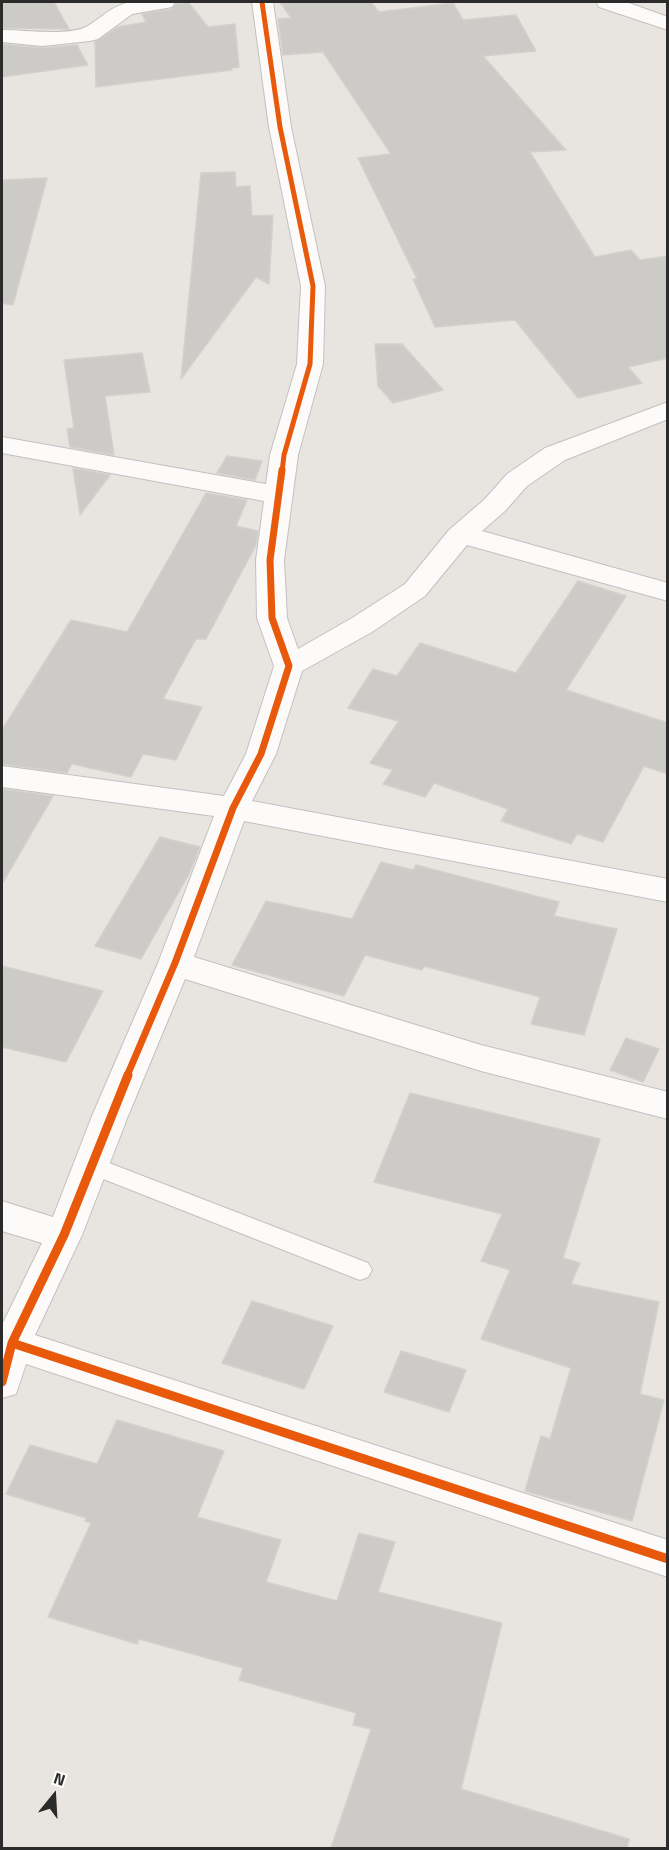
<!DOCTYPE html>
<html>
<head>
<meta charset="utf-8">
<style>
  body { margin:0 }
  #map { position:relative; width:669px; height:1850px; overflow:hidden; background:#e8e5e0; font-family:"Titillium Web",sans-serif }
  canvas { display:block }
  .frame { position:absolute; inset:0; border:3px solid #2b2b2b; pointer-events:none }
  .north { position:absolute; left:24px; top:1766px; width:60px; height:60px; -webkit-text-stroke:4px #fff; paint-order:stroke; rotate:18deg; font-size:16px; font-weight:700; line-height:24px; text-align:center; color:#2b2b2b }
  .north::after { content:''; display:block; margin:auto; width:21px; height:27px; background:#2b2b2b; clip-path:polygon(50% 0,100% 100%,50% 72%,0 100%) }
</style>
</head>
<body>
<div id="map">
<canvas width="669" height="1850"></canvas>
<div class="frame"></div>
<div class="north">N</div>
</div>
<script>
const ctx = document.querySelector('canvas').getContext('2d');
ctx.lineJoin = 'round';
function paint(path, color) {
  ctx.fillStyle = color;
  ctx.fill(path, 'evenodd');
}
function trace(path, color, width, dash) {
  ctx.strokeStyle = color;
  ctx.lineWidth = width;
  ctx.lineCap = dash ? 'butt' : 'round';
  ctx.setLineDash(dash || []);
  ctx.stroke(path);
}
const building = new Path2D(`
  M 2,2 L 54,2 L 69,29 L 2,28 Z
  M 188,2 L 208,27 L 235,24 L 239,67 L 231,68 L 232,70 L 96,87 L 95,42 L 118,27 L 146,22 L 142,14 L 172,9 L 176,4 Z
  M 280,2 L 371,2 L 379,12 L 453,3 L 463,20 L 516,15 L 536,51 L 483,56 L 566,150 L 530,152 L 595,257 L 631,250 L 640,260 L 668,256 L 668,358 L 628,367 L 642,383 L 578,398 L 515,320 L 435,327 L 413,279 L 417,279 L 358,158 L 391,154 L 323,52 L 283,55 L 278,19 L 291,18 Z
  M 2,44 L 42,48 L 77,45 L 88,65 L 2,77 Z
  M 235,172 L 236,187 L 250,186 L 252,216 L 273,215 L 269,284 L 256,277 L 181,379 L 201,173 Z
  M 47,178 L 13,305 L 2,303 L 2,180 Z
  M 375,344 L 402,344 L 443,390 L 393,403 L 378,386 Z
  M 142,353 L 150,392 L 105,396 L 114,455 L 70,447 L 67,429 L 74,428 L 64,360 Z
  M 227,456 L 262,461 L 255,480 L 217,473 Z
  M 73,468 L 110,475 L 80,515 Z
  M 206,493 L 247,500 L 236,526 L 258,531 L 256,545 L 206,639 L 196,639 L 163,699 L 202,707 L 176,760 L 143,754 L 131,777 L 72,764 L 67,773 L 2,764 L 2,730 L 71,620 L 127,632 Z
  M 578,581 L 626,596 L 566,690 L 668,723 L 668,774 L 644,766 L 603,842 L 577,834 L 571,844 L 501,821 L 508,809 L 434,783 L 425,797 L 383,784 L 393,770 L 370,763 L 399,721 L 348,708 L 373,669 L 397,676 L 420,643 L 516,673 Z
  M 2,789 L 53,796 L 2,884 Z
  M 160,837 L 200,847 L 189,874 L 141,959 L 95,946 Z
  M 381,862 L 413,870 L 416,865 L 559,902 L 554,916 L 617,929 L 584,1035 L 531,1024 L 540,997 L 424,966 L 422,970 L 365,955 L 344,996 L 232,965 L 266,901 L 352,919 Z
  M 2,966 L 103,991 L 66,1062 L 2,1047 Z
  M 626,1038 L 659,1049 L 643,1082 L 610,1070 Z
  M 410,1093 L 600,1139 L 563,1258 L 580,1263 L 571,1284 L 659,1302 L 640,1394 L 664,1400 L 632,1521 L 525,1491 L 541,1436 L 550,1439 L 571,1368 L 481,1339 L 510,1270 L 481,1261 L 502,1214 L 374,1182 Z
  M 252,1301 L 333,1326 L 304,1389 L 222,1363 Z
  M 401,1351 L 466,1370 L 449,1412 L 384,1392 Z
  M 117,1420 L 224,1451 L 197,1517 L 281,1540 L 266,1582 L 337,1601 L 359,1533 L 395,1542 L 378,1592 L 502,1623 L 461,1789 L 629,1839 L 627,1848 L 331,1848 L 371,1729 L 353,1725 L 356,1713 L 239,1680 L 243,1668 L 139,1639 L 137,1644 L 48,1617 L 91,1523 L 85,1521 L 86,1518 L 6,1494 L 30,1445 L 97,1464 Z`);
paint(building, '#cdcbc7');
trace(building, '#d3d1cc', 1.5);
const lane = new Path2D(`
  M 91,1156 L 368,1263 L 372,1270 L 368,1277 L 360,1280 L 352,1277 L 83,1171 L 80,1165 L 83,1159 Z`);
const street = new Path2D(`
  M 131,2 L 175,2 L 172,7 L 132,14 L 98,39 L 90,41 L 42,46 L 2,42 L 2,30 C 22,30 68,36 86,27 C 102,18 112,5 131,2 Z
  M 252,2 L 273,2 L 291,127 L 325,286 L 323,364 L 298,455 L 284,560 L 287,618 L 298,649 L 352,618 L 405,584 L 449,530 L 485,499 L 507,474 L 545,448 L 668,402 L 668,419 L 565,460 L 527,486 L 505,511 L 482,531 L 668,583 L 668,601 L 467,545 L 425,596 L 372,632 L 302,671 L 276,754 L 252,801 L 668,879 L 668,902 L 244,821 L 194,957 L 481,1045 L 668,1092 L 668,1119 L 481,1071 L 185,979 L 128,1116 L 82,1235 L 35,1335 L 668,1540 L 668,1577 L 26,1364 L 16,1394 L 2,1398 L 2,1325 L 42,1243 L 2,1231 L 2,1201 L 53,1217 L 92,1116 L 158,963 L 214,816 L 2,787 L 2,766 L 224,796 L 246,754 L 274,666 L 257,618 L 256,560 L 264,501 L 2,453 L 2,437 L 266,484 L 270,455 L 297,364 L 301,286 L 269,127 Z
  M 596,2 L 626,2 L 668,17 L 668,30 L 599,7 Z`);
trace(lane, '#c2c1c1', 2);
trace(street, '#c2c1c1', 2);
paint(lane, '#fcfbfa');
paint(street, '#fcfbfa');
trace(new Path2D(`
  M 262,2 L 280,127 L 313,286 L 310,364 L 284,455 L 282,472`), '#e8590c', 5);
trace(new Path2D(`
  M 127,1076 L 175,963 L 233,808 L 261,754 L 289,666 L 272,618 L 270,560 L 282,470`), '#e8590c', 7);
trace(new Path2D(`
  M 12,1343 L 668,1559
  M 2,1382 L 12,1343 L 64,1235 L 128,1075`), '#e8590c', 9);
</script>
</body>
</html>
